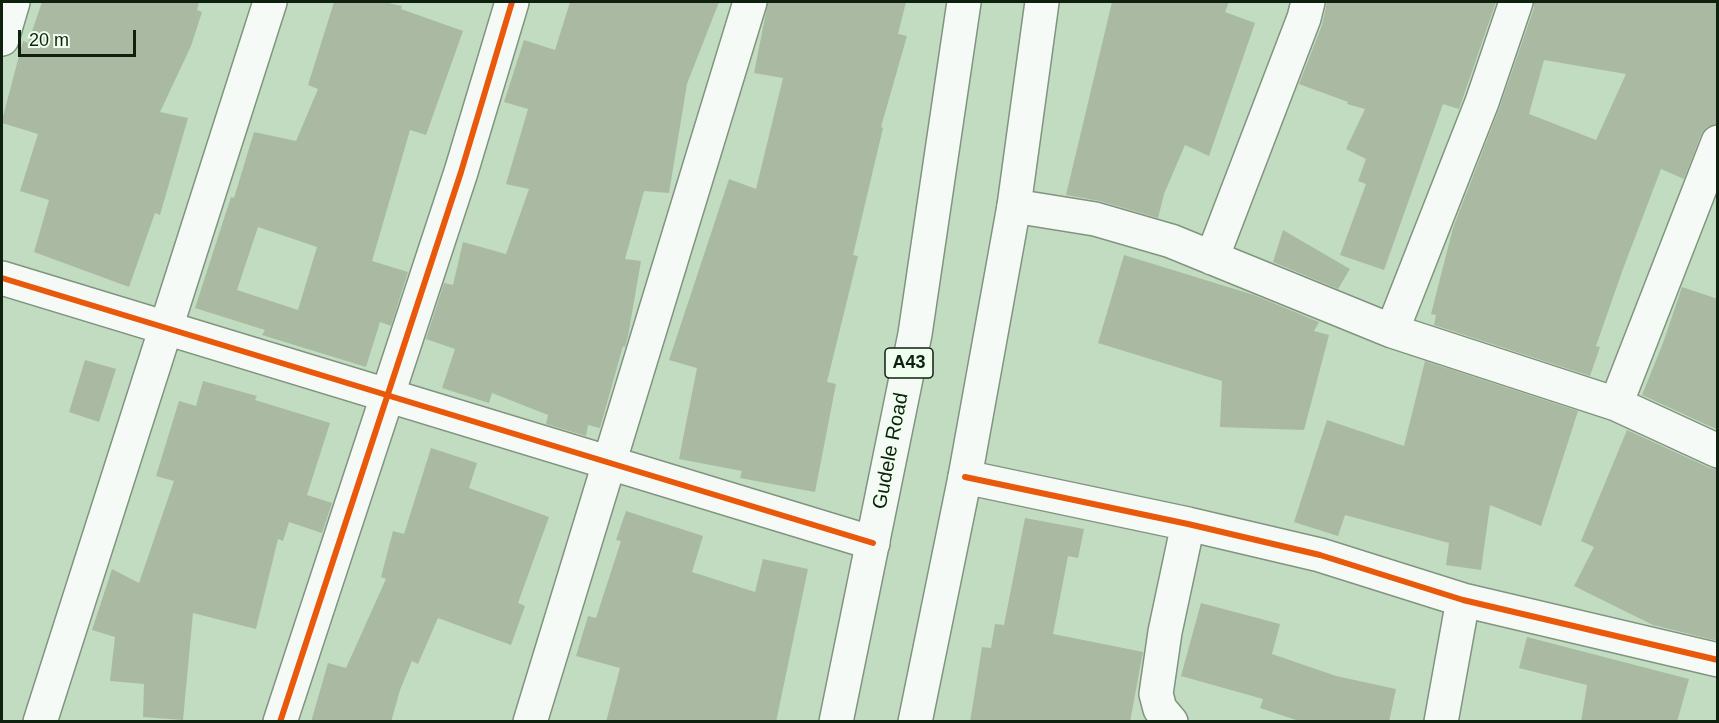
<!DOCTYPE html>
<html>
<head>
<meta charset="utf-8">
<style>
  body { margin:0 }
  #map { position:relative; width:1719px; height:723px; overflow:hidden; background:#c1dcc0; font-family:Arial,sans-serif }
  canvas { display:block }
  .frame { position:absolute; inset:0; border:3px solid #0e210f; pointer-events:none }
  .scale { position:absolute; left:18px; top:30px; width:118px; height:27px; box-sizing:border-box; border:3px solid #0e210f; border-top:0; padding-left:8px; font-size:18px; line-height:21px; white-space:nowrap; color:#0e210f; -webkit-text-stroke:4px #effeee; paint-order:stroke }
</style>
</head>
<body>
<div id="map">
<canvas width="1719" height="723"></canvas>
<div class="frame"></div>
<div class="scale">20 m</div>
</div>
<script>
const ctx = document.querySelector('canvas').getContext('2d');
ctx.lineJoin = 'round';
function paint(path, color) {
  ctx.fillStyle = color;
  ctx.fill(path, 'evenodd');
}
function trace(path, color, width, dash) {
  ctx.strokeStyle = color;
  ctx.lineWidth = width;
  ctx.lineCap = dash ? 'butt' : 'round';
  ctx.setLineDash(dash || []);
  ctx.stroke(path);
}
function label(font, color, halo, rows, align = 'center') {
  ctx.font = font + ' Arial,sans-serif';
  ctx.lineWidth = 4.5;
  ctx.setLineDash([]);
  ctx.textBaseline = 'middle';
  ctx.strokeStyle = halo;
  ctx.fillStyle = color;
  for (const [text, x, y, turn = 0] of rows) {
    ctx.save();
    ctx.translate(x, y);
    ctx.rotate((+turn || 0) * Math.PI / 180);
    ctx.textAlign = isNaN(turn) ? turn : align;
    if (halo) ctx.strokeText(text, 0, 0);
    ctx.fillText(text, 0, 0);
    ctx.restore();
  }
}
paint(new Path2D(`
  M 42,2 L 199,2 L 197,10 L 202,12 L 191,46 L 160,112 L 188,118 L 160,215 L 155,213 L 129,287 L 34,252 L 49,200 L 20,191 L 38,134 L 2,123 L 2,120 L 23,41 L 28,43 Z
  M 334,2 L 384,2 L 402,6 L 401,9 L 463,31 L 426,135 L 410,130 L 372,261 L 408,272 L 391,326 L 380,322 L 366,367 L 262,335 L 265,330 L 195,308 L 231,197 L 234,198 L 254,132 L 296,141 L 318,89 L 308,85 ZM 258,227 L 317,247 L 298,310 L 237,290 Z
  M 570,2 L 719,2 L 687,84 L 669,193 L 644,191 L 625,259 L 641,261 L 628,336 L 625,347 L 623,346 L 600,428 L 588,425 L 586,436 L 546,424 L 548,415 L 492,393 L 489,403 L 442,388 L 455,349 L 426,339 L 444,283 L 453,285 L 463,242 L 506,254 L 529,189 L 506,184 L 528,109 L 504,102 L 524,40 L 555,50 Z
  M 768,2 L 906,2 L 898,34 L 907,36 L 881,127 L 883,128 L 853,255 L 858,256 L 827,382 L 836,384 L 815,492 L 740,478 L 742,471 L 679,459 L 697,368 L 669,360 L 729,179 L 756,189 L 783,78 L 754,73 Z
  M 1112,2 L 1229,2 L 1225,12 L 1255,23 L 1209,156 L 1185,145 L 1164,194 L 1158,218 L 1100,201 L 1066,195 Z
  M 1327,2 L 1496,2 L 1459,109 L 1443,104 L 1384,270 L 1340,255 L 1366,184 L 1358,181 L 1366,159 L 1346,149 L 1365,109 L 1347,104 L 1348,102 L 1299,84 L 1322,25 Z
  M 1534,2 L 1718,2 L 1718,124 L 1707,127 L 1701,135 L 1684,179 L 1661,169 L 1623,269 L 1596,346 L 1600,347 L 1590,376 L 1434,325 L 1436,315 L 1431,314 L 1453,228 L 1499,109 L 1534,8 ZM 1544,60 L 1626,74 L 1596,140 L 1529,114 Z
  M 1283,230 L 1350,269 L 1338,289 L 1273,262 Z
  M 1124,255 L 1254,295 L 1319,322 L 1314,331 L 1329,335 L 1304,430 L 1220,427 L 1222,381 L 1098,343 Z
  M 1682,287 L 1718,299 L 1718,430 L 1642,395 L 1663,343 Z
  M 85,360 L 116,369 L 99,422 L 69,412 Z
  M 1425,361 L 1578,411 L 1541,526 L 1490,505 L 1481,570 L 1446,565 L 1449,543 L 1345,515 L 1338,536 L 1294,522 L 1327,420 L 1404,446 Z
  M 203,381 L 257,396 L 255,400 L 330,423 L 307,495 L 332,503 L 322,533 L 289,522 L 283,541 L 278,539 L 256,629 L 193,613 L 183,720 L 143,717 L 144,684 L 110,681 L 115,637 L 92,630 L 112,569 L 139,583 L 174,481 L 156,476 L 179,401 L 196,406 Z
  M 1627,430 L 1710,468 L 1718,469 L 1718,641 L 1653,625 L 1574,586 L 1594,547 L 1581,541 Z
  M 431,448 L 477,463 L 469,488 L 549,517 L 518,603 L 525,606 L 511,645 L 438,618 L 418,664 L 412,661 L 400,690 L 391,722 L 311,722 L 328,663 L 346,668 L 386,579 L 381,577 L 393,531 L 404,534 Z
  M 626,511 L 703,536 L 692,572 L 755,592 L 763,559 L 808,569 L 776,722 L 606,722 L 620,668 L 576,656 L 588,616 L 596,618 L 621,541 L 616,540 Z
  M 1025,518 L 1084,529 L 1078,558 L 1068,556 L 1053,634 L 1143,652 L 1130,722 L 970,722 L 982,647 L 991,648 L 995,624 L 1004,625 Z
  M 1201,603 L 1280,624 L 1272,654 L 1336,676 L 1396,689 L 1389,722 L 1302,722 L 1260,708 L 1263,699 L 1181,676 Z
  M 1527,637 L 1689,679 L 1677,722 L 1581,722 L 1587,685 L 1519,668 Z`), '#aabaa2');
const street = new Path2D(`
  M 2,39 L 13,2
  M 1014,206 L 1095,219 L 1171,241 L 1392,331 L 1616,404 L 1718,451
  M 1212,258 L 1304,18 L 1308,2
  M 2,278 L 873,543
  M 1392,331 L 1482,102 L 1516,2
  M 1616,404 L 1718,142
  M 965,477 L 1188,524 L 1320,555 L 1463,600 L 1718,660
  M 40,722 L 270,2
  M 280,722 L 461,172 L 512,2
  M 530,722 L 750,2
  M 1171,722 L 1160,709 L 1156,694 L 1165,632 L 1188,524
  M 1441,722 L 1463,600`);
const highway = new Path2D(`
  M 836,722 L 915,334 L 964,2
  M 915,722 L 965,477 L 1014,206 L 1042,2`);
trace(street, '#80947f', 36);
trace(highway, '#80947f', 36);
trace(street, '#f6faf6', 33);
trace(highway, '#f6faf6', 33);
trace(new Path2D(`
  M 2,278 L 873,543
  M 965,477 L 1188,524 L 1320,555 L 1463,600 L 1718,660
  M 280,722 L 461,172 L 512,2`), '#e8590c', 6);
for (const [x, y, w] of [
  [909,363,48]
]) {
  const box = new Path2D();
  box.roundRect(x - w / 2, y - 15, w, 30, 4.5);
  ctx.fillStyle = '#effeee';
  ctx.fill(box);
  trace(box, '#0e210f', 1.5);
}
label('bold 18px', '#0e210f', null, [
  ["A43",909,363]
]);
label('20px', '#0e210f', '#effeee', [
  ["Gudele Road",891,451,-79]
]);
</script>
</body>
</html>
